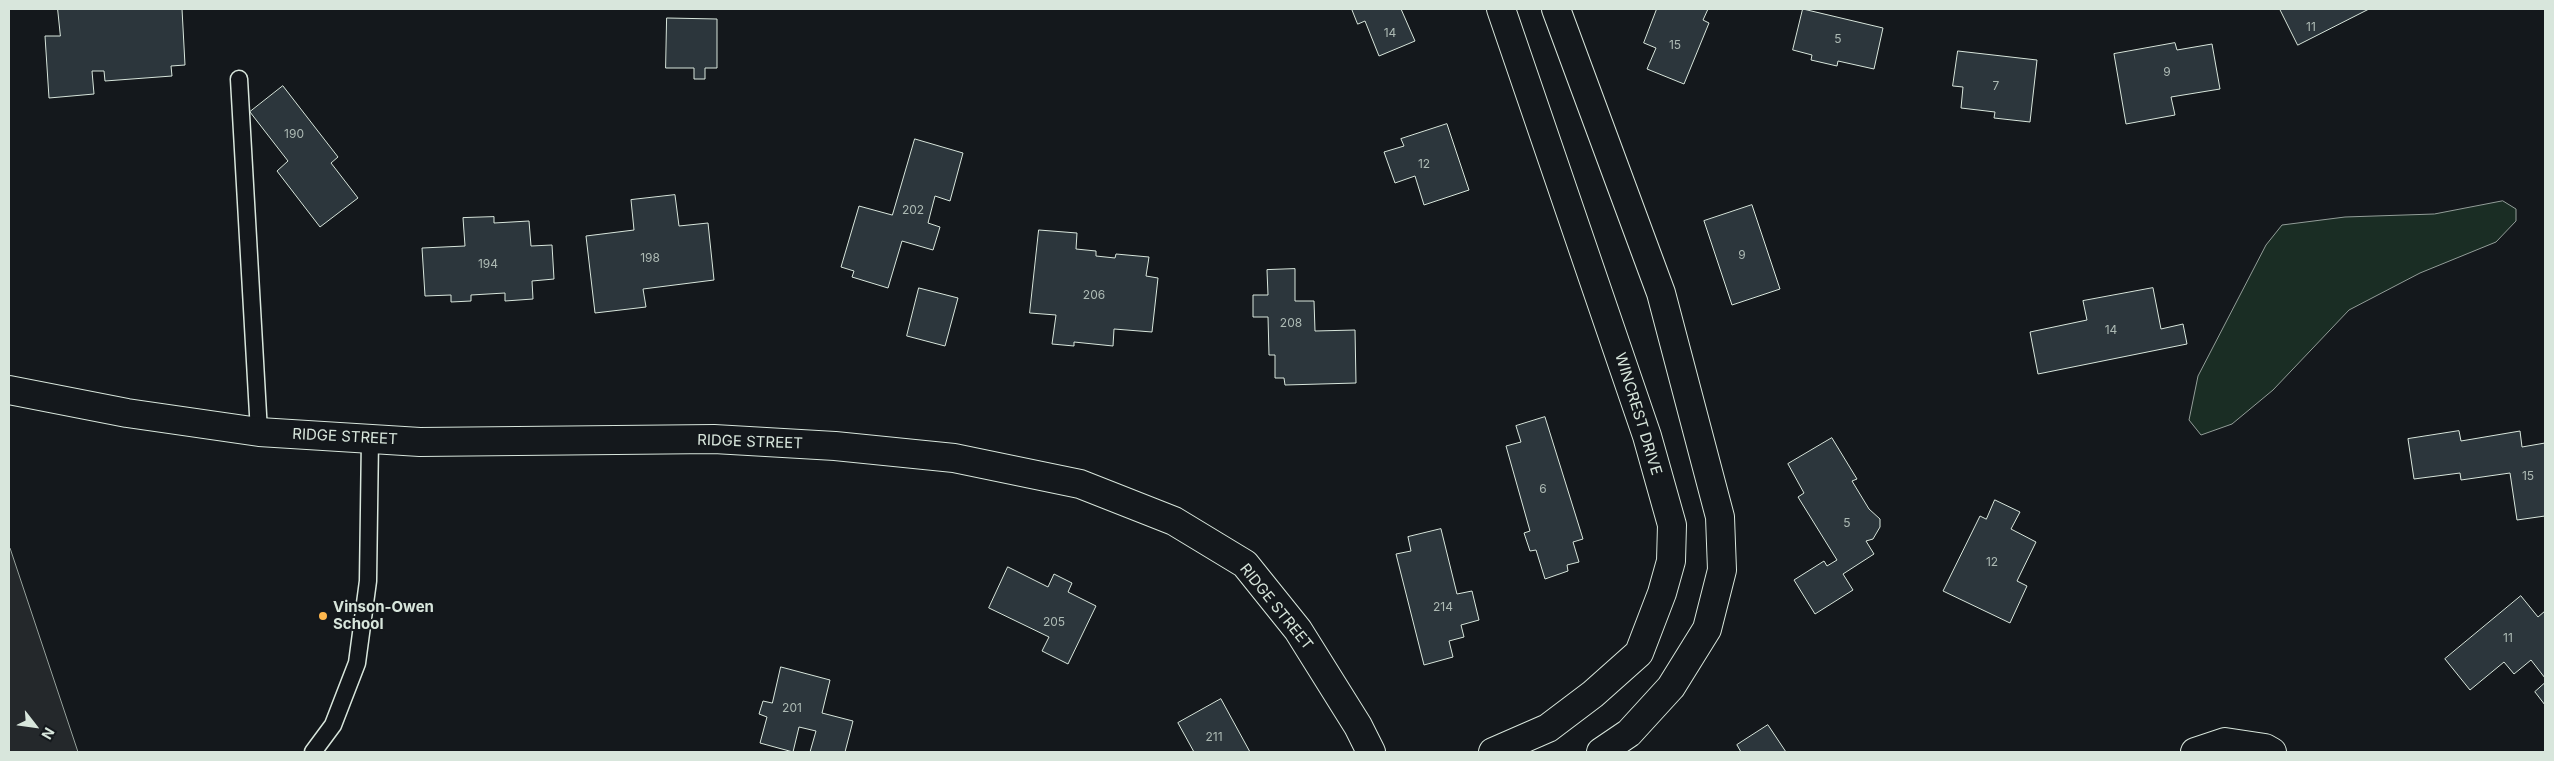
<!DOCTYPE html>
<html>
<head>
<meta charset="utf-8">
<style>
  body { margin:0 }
  #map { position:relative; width:2554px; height:761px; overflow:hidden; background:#14181c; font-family:Inter,sans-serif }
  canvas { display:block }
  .frame { position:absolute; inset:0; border:10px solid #d8e6dc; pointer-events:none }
  .north { position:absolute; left:10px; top:701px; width:50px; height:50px; -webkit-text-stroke:4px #14181c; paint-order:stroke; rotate:120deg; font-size:14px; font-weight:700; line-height:20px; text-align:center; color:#d8e6dc }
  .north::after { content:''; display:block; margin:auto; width:18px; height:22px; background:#d8e6dc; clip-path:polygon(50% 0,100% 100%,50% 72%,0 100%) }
</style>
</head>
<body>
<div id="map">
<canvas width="2554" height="761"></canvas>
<div class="frame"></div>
<div class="north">N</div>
</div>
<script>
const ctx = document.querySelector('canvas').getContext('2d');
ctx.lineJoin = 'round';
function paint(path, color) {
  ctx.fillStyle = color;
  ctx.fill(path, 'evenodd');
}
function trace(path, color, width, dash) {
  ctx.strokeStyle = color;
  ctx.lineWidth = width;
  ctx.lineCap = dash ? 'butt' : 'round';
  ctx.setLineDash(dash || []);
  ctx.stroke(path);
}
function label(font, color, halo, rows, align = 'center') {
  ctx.font = font + ' Inter,sans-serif';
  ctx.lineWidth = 4;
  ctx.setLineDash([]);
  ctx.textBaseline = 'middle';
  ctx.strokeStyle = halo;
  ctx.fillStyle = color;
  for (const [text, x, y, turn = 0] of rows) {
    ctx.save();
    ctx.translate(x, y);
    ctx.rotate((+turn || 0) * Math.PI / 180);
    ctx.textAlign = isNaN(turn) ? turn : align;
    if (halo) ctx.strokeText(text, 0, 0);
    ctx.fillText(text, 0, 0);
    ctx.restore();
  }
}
const green = new Path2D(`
  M 2503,201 L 2516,209 L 2516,221 L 2496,242 L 2420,273 L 2349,310 L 2273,390 L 2232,424 L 2201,435 L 2189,420 L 2198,376 L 2266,245 L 2282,225 L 2345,217 L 2434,214 Z`);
paint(green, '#1a2d24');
trace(green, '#939e99', 1);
const parking = new Path2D(`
  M 9,548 L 10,548 L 78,752 L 9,752 Z`);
paint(parking, '#24282b');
trace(parking, '#939e99', 1);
const building = new Path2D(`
  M 58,9 L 182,9 L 185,65 L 171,66 L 172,76 L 105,81 L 104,71 L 92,71 L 94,94 L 49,98 L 45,36 L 60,36 Z
  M 1352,9 L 1401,9 L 1415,41 L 1379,56 L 1365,21 L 1358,24 Z
  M 1657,9 L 1708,9 L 1703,20 L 1709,23 L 1684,84 L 1647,69 L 1656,48 L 1644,43 Z
  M 1803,9 L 1883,28 L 1874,69 L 1838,61 L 1837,66 L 1811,60 L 1812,55 L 1793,50 Z
  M 2280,9 L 2369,9 L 2298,45 Z
  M 667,18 L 717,19 L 717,68 L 705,68 L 705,79 L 694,79 L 694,68 L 666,68 Z
  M 2175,43 L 2177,50 L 2212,44 L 2220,89 L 2171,97 L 2175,115 L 2126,124 L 2114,54 Z
  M 1958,51 L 2037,60 L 2030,122 L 1994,118 L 1995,112 L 1961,108 L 1963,87 L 1953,86 Z
  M 283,86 L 338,157 L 331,163 L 358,198 L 320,227 L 277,171 L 288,161 L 250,112 Z
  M 1447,124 L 1469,190 L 1424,205 L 1415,176 L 1395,183 L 1384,152 L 1404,146 L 1401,139 Z
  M 915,139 L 963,153 L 950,201 L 935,196 L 928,223 L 940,227 L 933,250 L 902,241 L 888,288 L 852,277 L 854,271 L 841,267 L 859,206 L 892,215 Z
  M 675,195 L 679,226 L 708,223 L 714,280 L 643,289 L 646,307 L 595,313 L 586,236 L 634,230 L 631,200 Z
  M 1752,205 L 1780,289 L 1732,305 L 1704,221 Z
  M 494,217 L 494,223 L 529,221 L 531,246 L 552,245 L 554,279 L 532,281 L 533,299 L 505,301 L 505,293 L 471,295 L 471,301 L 451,302 L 451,295 L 425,296 L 422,248 L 465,246 L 463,218 Z
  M 1039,230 L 1077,233 L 1076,249 L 1096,251 L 1096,256 L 1115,258 L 1116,254 L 1149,257 L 1146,276 L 1158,278 L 1152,332 L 1114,329 L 1113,346 L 1074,342 L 1074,346 L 1052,344 L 1056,315 L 1030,313 Z
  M 1295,269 L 1295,301 L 1314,301 L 1315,331 L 1355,330 L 1356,383 L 1285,385 L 1284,378 L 1275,378 L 1275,355 L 1269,355 L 1268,317 L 1253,317 L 1253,295 L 1268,295 L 1267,270 Z
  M 919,288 L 958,298 L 945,346 L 907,336 Z
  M 2153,288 L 2161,329 L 2183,324 L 2187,344 L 2038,374 L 2030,332 L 2087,320 L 2083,301 Z
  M 1545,417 L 1583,539 L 1573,542 L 1579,562 L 1567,565 L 1568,571 L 1545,579 L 1536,550 L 1530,551 L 1524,533 L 1530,531 L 1506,446 L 1521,442 L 1516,426 Z
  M 2459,431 L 2461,441 L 2520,431 L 2522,447 L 2545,443 L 2545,516 L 2517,520 L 2510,473 L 2461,480 L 2460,473 L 2414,479 L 2408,439 Z
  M 1832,438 L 1857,479 L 1852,481 L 1869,509 L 1880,519 L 1880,527 L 1873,539 L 1866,541 L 1874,554 L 1843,574 L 1853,590 L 1815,614 L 1794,580 L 1824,561 L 1827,566 L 1837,560 L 1798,497 L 1804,493 L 1788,464 Z
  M 1995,500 L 2020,512 L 2011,529 L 2036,542 L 2017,581 L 2027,586 L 2010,623 L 1943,591 L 1980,516 L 1986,519 Z
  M 1441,529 L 1457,594 L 1472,591 L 1479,620 L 1461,625 L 1464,637 L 1449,641 L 1453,657 L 1424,665 L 1396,554 L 1411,551 L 1408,537 Z
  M 1008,567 L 1048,587 L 1054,574 L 1072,583 L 1068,592 L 1096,606 L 1068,664 L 1042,651 L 1049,637 L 989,608 Z
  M 2521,596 L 2538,617 L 2545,611 L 2545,678 L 2531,660 L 2514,674 L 2504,662 L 2470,690 L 2445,659 Z
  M 781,667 L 830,680 L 822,713 L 853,721 L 845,752 L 810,752 L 816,731 L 799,727 L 793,752 L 760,743 L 767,717 L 759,714 L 763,701 L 772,703 Z
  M 2545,683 L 2545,705 L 2535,692 Z
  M 1221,699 L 1250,752 L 1194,752 L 1178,723 Z
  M 1768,725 L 1786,752 L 1741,752 L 1737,745 Z`);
paint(building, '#2c363c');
trace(building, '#d8e6dc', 1);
const service = new Path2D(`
  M 239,79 L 259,432
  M 313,752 L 333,725 L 357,663 L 368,581 L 370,439`);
const minor = new Path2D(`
  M 1556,9 L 1661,293 L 1720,517 L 1722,570 L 1707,629 L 1671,687 L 1629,733 L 1601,752
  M 1493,752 L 1548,728 L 1593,694 L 1639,653 L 1662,593 L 1671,561 L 1672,525 L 1647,436 L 1501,9
  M 2195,752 L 2225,742 L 2265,748 L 2272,752`);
const tertiary = new Path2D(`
  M 9,390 L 127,413 L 259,432 L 420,442 L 714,439 L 835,446 L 954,458 L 1080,484 L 1174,521 L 1245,564 L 1298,630 L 1358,726 L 1371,752`);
trace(service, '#d8e6dc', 19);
trace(minor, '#d8e6dc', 30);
trace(tertiary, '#d8e6dc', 30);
trace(service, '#14181c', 16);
trace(minor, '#14181c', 28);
trace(tertiary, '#14181c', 28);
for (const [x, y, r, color] of [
  [323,616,5,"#ffb74d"]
]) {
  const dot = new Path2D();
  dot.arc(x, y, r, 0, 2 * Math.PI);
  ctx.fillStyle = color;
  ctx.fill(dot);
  trace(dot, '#14181c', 2);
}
label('12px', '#adbab4', null, [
  ["11",2311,27],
  ["14",1390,33],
  ["5",1838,39],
  ["15",1675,45],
  ["9",2167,72],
  ["7",1996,86],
  ["190",294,134],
  ["12",1424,164],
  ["202",913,210],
  ["9",1742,255],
  ["198",650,258],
  ["194",488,264],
  ["206",1094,295],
  ["208",1291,323],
  ["14",2111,330],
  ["15",2528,476],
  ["6",1543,489],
  ["5",1847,523],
  ["12",1992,562],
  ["214",1443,607],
  ["205",1054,622],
  ["11",2508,638],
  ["201",792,708],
  ["211",1214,737]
]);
label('15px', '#d8e6dc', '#14181c', [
  ["WINCREST DRIVE",1638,414,73],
  ["RIDGE STREET",345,437,3],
  ["RIDGE STREET",750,442,2],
  ["RIDGE STREET",1276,607,51]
]);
label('bold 15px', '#d8e6dc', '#14181c', [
  ["Vinson-Owen",333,607],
  ["School",333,624]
], 'left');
</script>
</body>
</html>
